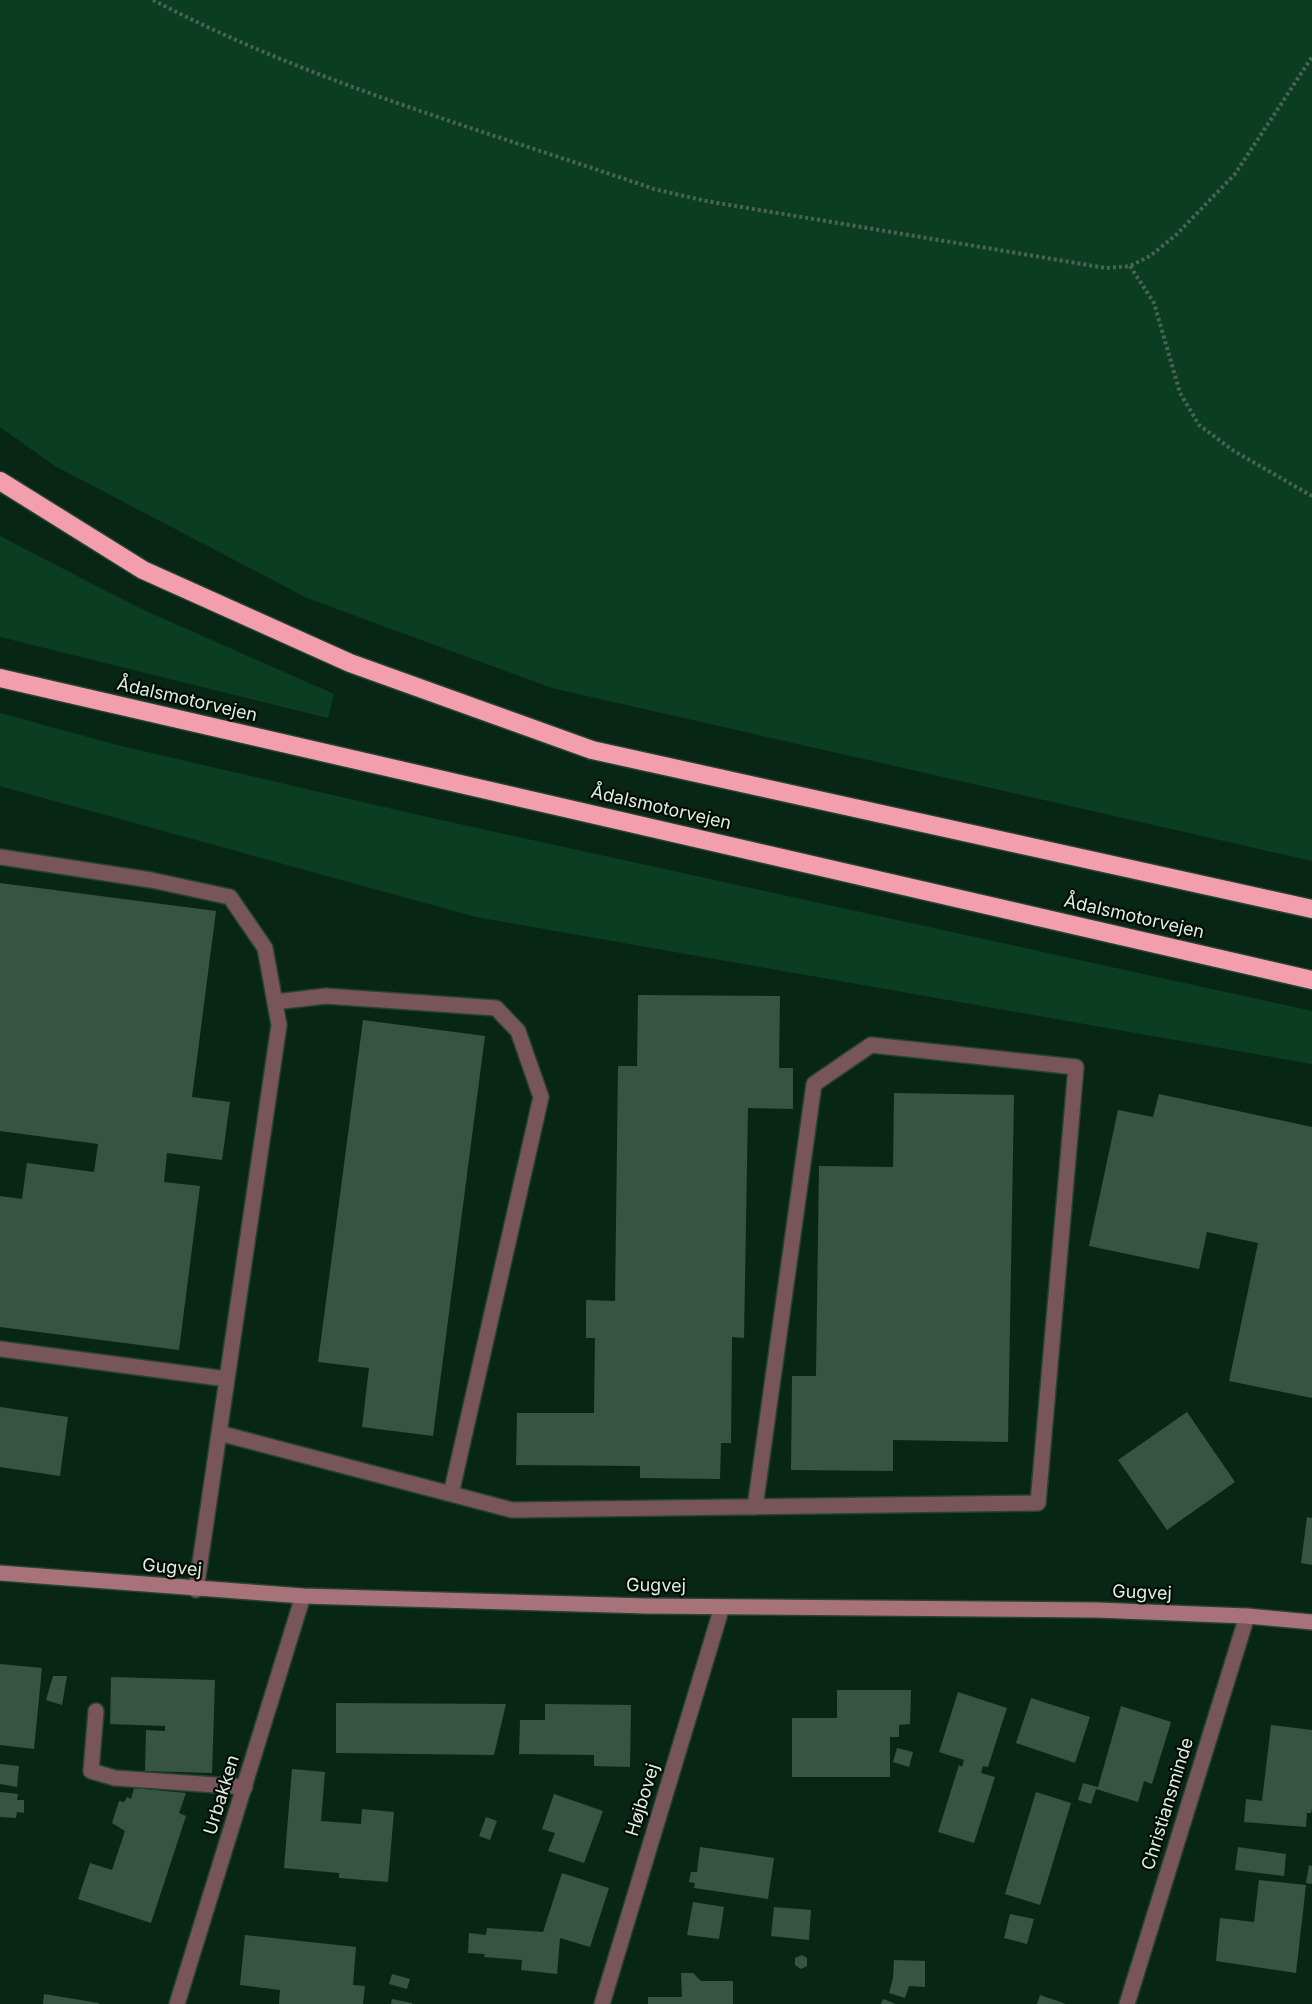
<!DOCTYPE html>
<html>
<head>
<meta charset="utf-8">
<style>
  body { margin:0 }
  canvas { display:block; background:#082615 }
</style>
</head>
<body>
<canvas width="1312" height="2004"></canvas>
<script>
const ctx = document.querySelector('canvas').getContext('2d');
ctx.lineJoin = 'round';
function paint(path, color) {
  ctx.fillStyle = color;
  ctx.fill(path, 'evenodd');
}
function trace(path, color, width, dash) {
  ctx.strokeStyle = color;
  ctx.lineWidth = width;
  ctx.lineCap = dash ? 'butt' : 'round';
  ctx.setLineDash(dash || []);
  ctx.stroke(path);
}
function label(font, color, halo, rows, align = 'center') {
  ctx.font = font + ' Inter,sans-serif';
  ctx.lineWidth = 4.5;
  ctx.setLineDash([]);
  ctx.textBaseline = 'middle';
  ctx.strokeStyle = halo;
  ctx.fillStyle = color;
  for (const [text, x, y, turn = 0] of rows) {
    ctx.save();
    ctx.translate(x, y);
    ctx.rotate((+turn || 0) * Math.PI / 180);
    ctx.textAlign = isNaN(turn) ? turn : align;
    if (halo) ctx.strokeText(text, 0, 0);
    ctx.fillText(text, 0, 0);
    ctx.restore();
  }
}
paint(new Path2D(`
  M 0,0 L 1312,0 L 1312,861 L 552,688 L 307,598 L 55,466 L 0,427 Z
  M 0,536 L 139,608 L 334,694 L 328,718 L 0,637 Z
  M 0,713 L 117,745 L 427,817 L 1312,1011 L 1312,1064 L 476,917 L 0,786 Z`), '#0b3d23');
paint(new Path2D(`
  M 0,883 L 216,911 L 192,1097 L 230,1102 L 222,1160 L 167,1153 L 164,1182 L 200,1186 L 179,1350 L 0,1327 L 0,1196 L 22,1199 L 27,1163 L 94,1172 L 98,1144 L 0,1131 Z
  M 638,995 L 780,996 L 779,1068 L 793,1068 L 793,1109 L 748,1108 L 744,1338 L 732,1337 L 731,1443 L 721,1443 L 720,1479 L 640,1478 L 640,1466 L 516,1465 L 517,1413 L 594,1413 L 595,1338 L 586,1338 L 586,1300 L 615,1301 L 618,1066 L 637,1066 Z
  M 363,1020 L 485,1036 L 433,1436 L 362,1427 L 369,1368 L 318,1362 Z
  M 894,1093 L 1014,1095 L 1008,1442 L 893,1440 L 893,1471 L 791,1470 L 792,1376 L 816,1376 L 819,1166 L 893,1167 Z
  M 1159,1094 L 1312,1127 L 1312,1398 L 1229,1381 L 1258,1243 L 1207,1232 L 1199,1269 L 1089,1246 L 1118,1110 L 1153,1117 Z
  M 0,1407 L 68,1417 L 60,1476 L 0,1467 Z
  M 1187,1412 L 1235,1482 L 1167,1530 L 1118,1460 Z
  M 1307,1517 L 1312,1518 L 1312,1565 L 1301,1563 Z
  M 0,1664 L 42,1668 L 34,1749 L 0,1745 Z
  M 53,1676 L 67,1676 L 62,1705 L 46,1700 Z
  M 111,1677 L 215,1680 L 212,1773 L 145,1771 L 146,1730 L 165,1731 L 165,1726 L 110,1724 Z
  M 837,1690 L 911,1690 L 910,1724 L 899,1725 L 899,1737 L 890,1737 L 890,1777 L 792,1777 L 792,1718 L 837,1718 Z
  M 958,1692 L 1007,1708 L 988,1767 L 983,1766 L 981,1773 L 995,1777 L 974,1843 L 938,1832 L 959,1765 L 962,1767 L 964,1760 L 939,1752 Z
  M 1031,1698 L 1090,1717 L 1075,1763 L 1016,1743 Z
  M 336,1703 L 506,1704 L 494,1755 L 336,1753 Z
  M 545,1704 L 631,1705 L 630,1767 L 594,1766 L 594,1755 L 519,1754 L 520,1720 L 545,1720 Z
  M 1121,1706 L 1171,1722 L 1152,1784 L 1144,1781 L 1138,1802 L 1096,1789 L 1091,1804 L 1078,1800 L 1083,1783 L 1098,1787 Z
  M 1271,1725 L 1312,1730 L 1312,1809 L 1311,1813 L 1307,1813 L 1306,1827 L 1244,1822 L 1246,1799 L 1262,1801 Z
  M 897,1748 L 913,1752 L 909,1767 L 893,1762 Z
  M 0,1764 L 19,1766 L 17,1787 L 0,1784 Z
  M 292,1769 L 325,1772 L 321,1821 L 361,1824 L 362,1809 L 394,1812 L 388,1882 L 339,1878 L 339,1873 L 284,1868 Z
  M 134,1788 L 186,1793 L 179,1813 L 186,1816 L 151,1923 L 78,1899 L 90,1863 L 112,1870 L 125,1831 L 112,1823 L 119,1801 L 124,1802 L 127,1797 L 131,1799 Z
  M 0,1792 L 18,1794 L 17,1800 L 24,1800 L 24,1813 L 17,1812 L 16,1818 L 0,1817 Z
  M 1036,1792 L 1071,1803 L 1040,1905 L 1005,1894 Z
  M 554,1794 L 603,1811 L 584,1863 L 548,1851 L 555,1833 L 542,1829 Z
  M 486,1817 L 497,1821 L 490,1840 L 479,1836 Z
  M 700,1847 L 774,1858 L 768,1899 L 694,1888 L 695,1883 L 689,1882 L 691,1872 L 697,1872 Z
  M 1238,1847 L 1286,1854 L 1284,1876 L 1235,1870 Z
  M 1309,1865 L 1312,1866 L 1312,1884 L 1306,1883 Z
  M 562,1873 L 609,1888 L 590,1947 L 560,1938 L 557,1974 L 521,1970 L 522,1960 L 484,1957 L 485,1954 L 468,1953 L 469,1933 L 486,1935 L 487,1928 L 543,1932 Z
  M 1259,1880 L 1306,1885 L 1296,1973 L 1216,1961 L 1220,1918 L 1254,1922 Z
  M 693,1902 L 724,1907 L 719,1939 L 687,1935 Z
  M 774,1907 L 811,1910 L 809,1940 L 771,1936 Z
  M 1010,1914 L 1034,1919 L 1027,1944 L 1004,1938 Z
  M 245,1935 L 356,1947 L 353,1985 L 365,1986 L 363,2004 L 279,2004 L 280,1990 L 240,1985 Z
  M 802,1955 L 807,1958 L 807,1966 L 801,1969 L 795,1965 L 795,1958 Z
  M 894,1960 L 925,1961 L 925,1987 L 909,1986 L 905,1998 L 889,1993 L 893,1978 Z
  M 681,1973 L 693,1973 L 701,1981 L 733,1981 L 733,2004 L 648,2004 L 648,1997 L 682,1997 Z
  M 392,1974 L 410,1979 L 407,1989 L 389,1984 Z
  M 44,1994 L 99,2003 L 99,2004 L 43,2004 Z
  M 1040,1995 L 1066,2004 L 1037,2004 Z
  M 392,1999 L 412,2003 L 412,2004 L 391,2004 Z
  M 883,1999 L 896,2004 L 881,2004 Z`), '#365441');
const lane = new Path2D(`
  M 0,857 L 151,880 L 230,897 L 265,948 L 279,1025 L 196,1590
  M 275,1002 L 326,996 L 496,1008 L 518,1031 L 541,1097 L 451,1494
  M 0,1349 L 227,1379
  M 219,1433 L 512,1510 L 1038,1503 L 1076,1067 L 871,1045 L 814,1084 L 755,1507
  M 96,1711 L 91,1771 L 115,1778 L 245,1787`);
const street = new Path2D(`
  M 177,2004 L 303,1596
  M 602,2004 L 722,1607
  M 1127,2004 L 1247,1616`);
const secondary = new Path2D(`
  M 0,1573 L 303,1596 L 646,1606 L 1097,1610 L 1247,1616 L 1312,1622`);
const highway = new Path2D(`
  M 0,481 L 143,570 L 350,663 L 592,750 L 1312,909
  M 0,678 L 1312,980`);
trace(lane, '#264232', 18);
trace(street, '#264232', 18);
trace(secondary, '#264232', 18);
trace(highway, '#264232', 21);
trace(new Path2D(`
  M 153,0 C 311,83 486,131 654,189 L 706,201 L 1106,268 L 1130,266 L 1150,256 L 1177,234 L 1235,174 L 1312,57
  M 1130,266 L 1154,303 L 1180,393 L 1199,425 L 1234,451 L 1312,496`), '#496354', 4, [3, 3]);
trace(lane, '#77555a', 15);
trace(street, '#77555a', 15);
trace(secondary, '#a8727b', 15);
trace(highway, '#f29eac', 18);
label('18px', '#ddeee2', '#030c05', [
  ["Ådalsmotorvejen",187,700,13],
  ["Ådalsmotorvejen",661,808,13],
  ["Ådalsmotorvejen",1134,917,13],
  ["Gugvej",172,1568,5],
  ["Gugvej",656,1586,1],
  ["Gugvej",1142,1593,2],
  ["Urbakken",222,1795,-73],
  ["Højbovej",643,1800,-73],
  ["Christiansminde",1168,1804,-73]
]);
</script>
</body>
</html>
